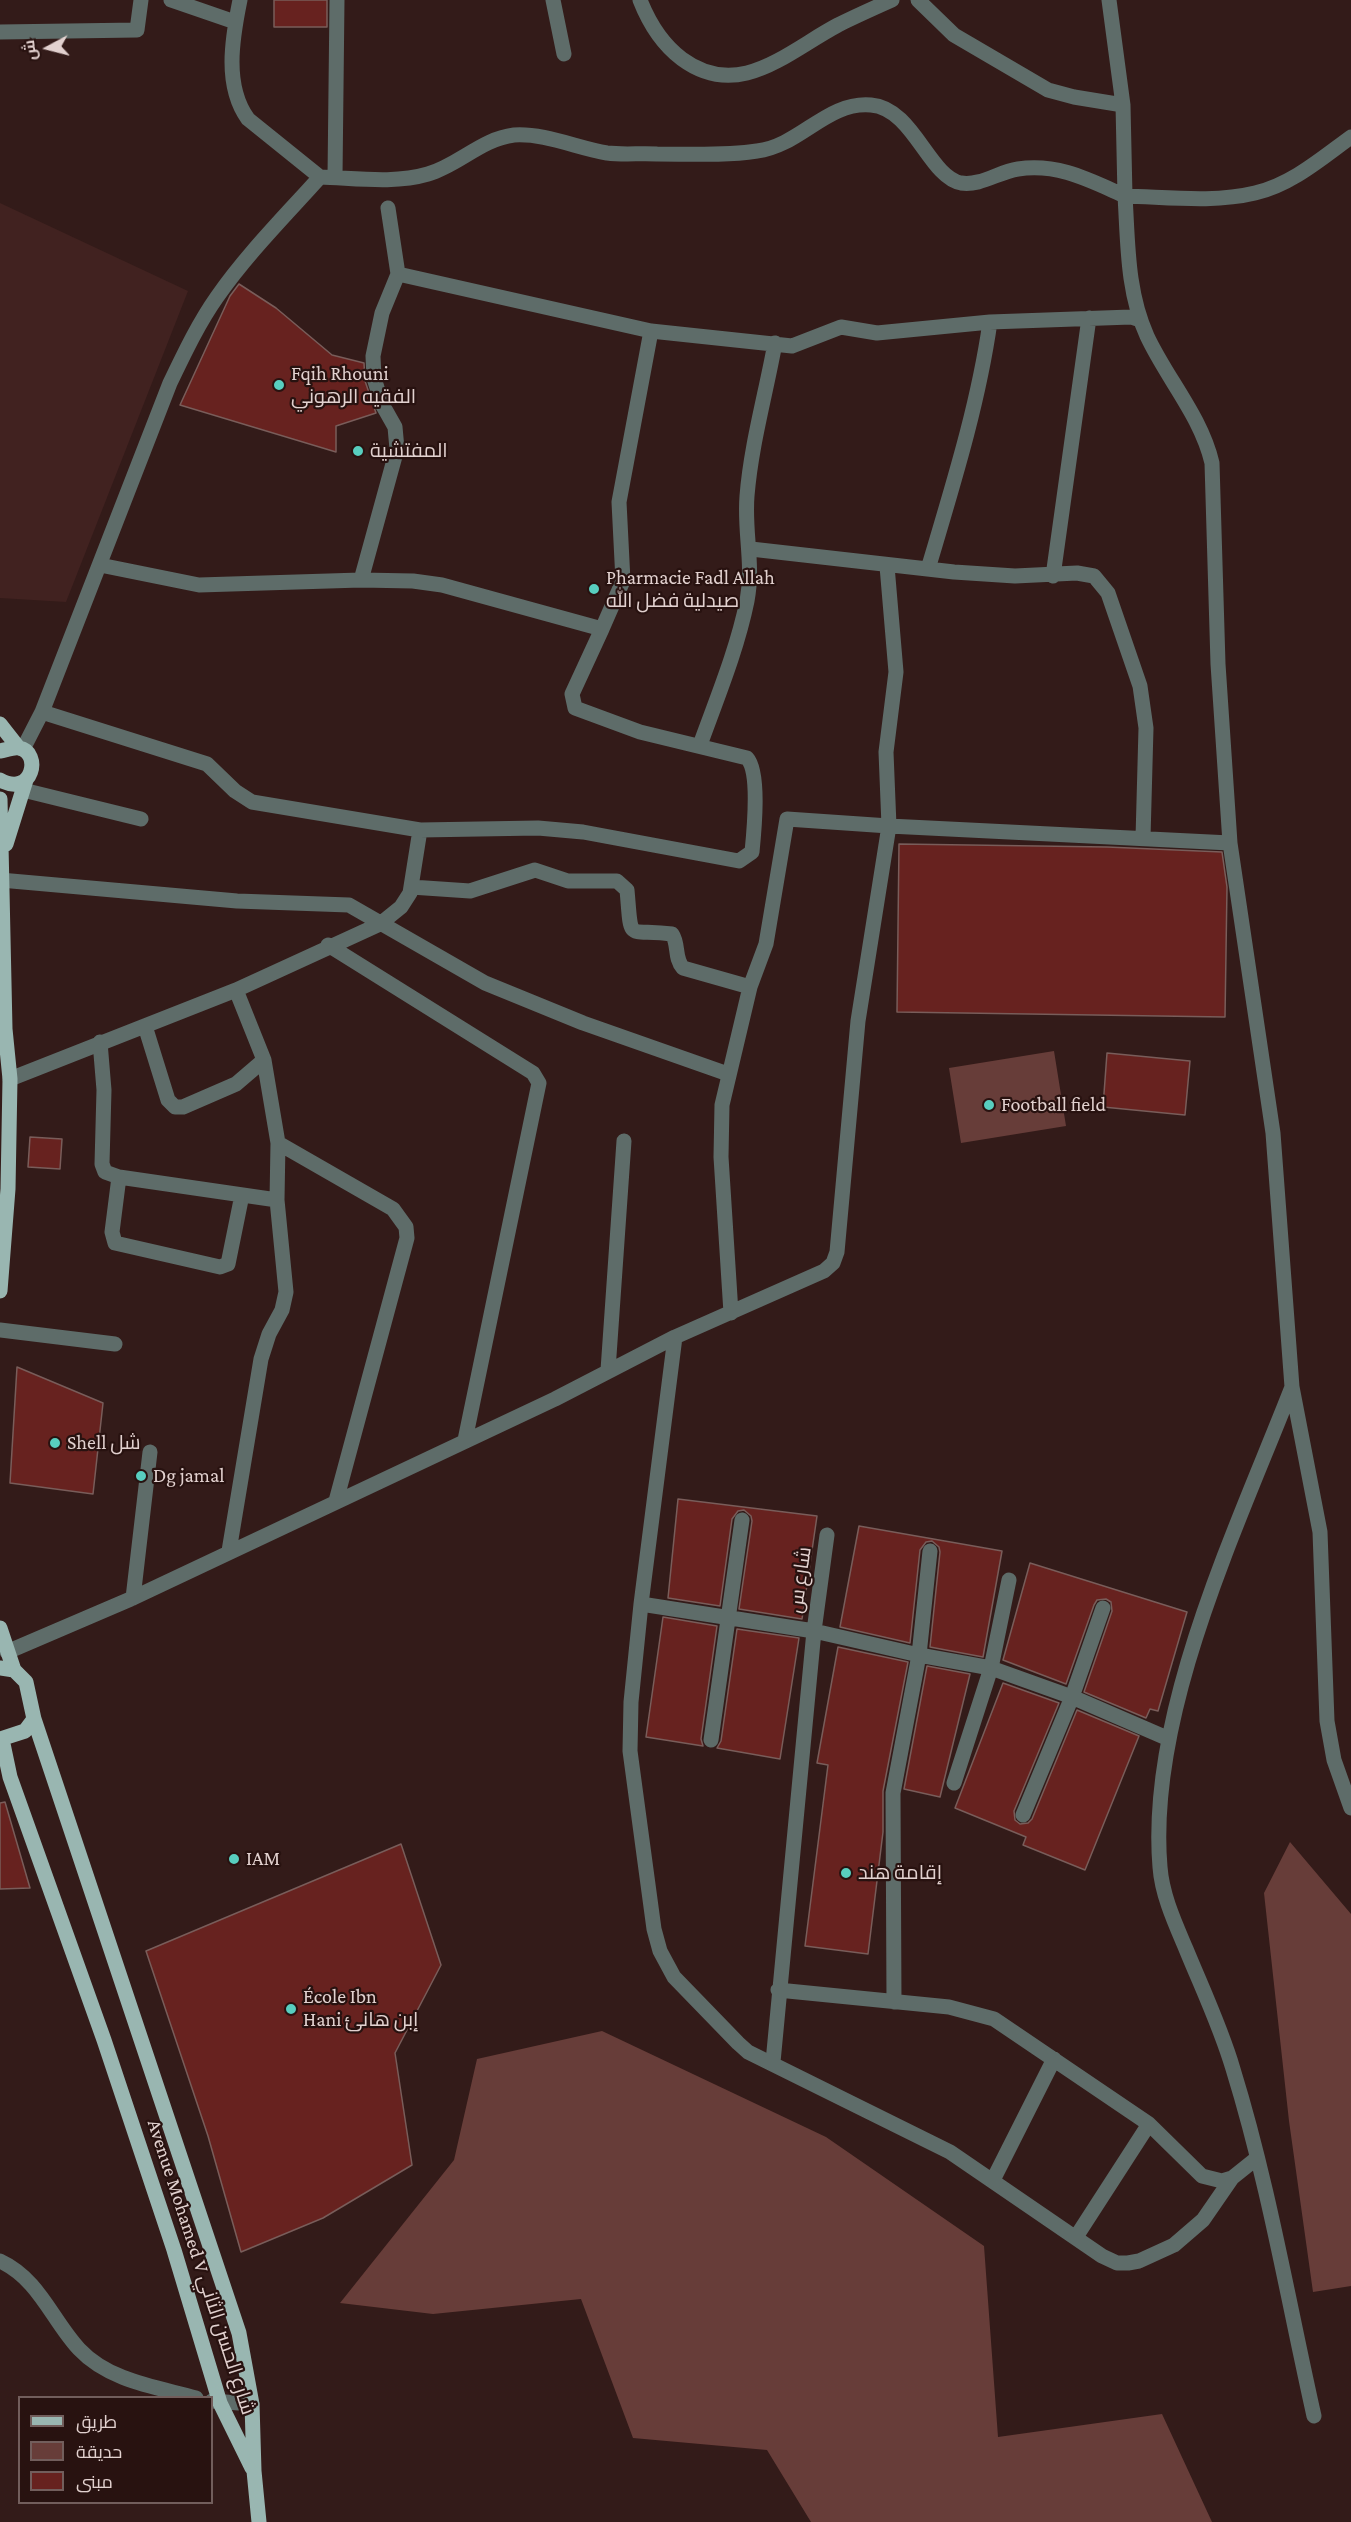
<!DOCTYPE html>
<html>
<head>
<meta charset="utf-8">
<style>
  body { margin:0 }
  #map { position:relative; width:1351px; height:2522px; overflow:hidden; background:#331b19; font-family:"Crimson Pro",Cairo,serif }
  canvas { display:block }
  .legend { position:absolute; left:18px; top:2396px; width:195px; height:108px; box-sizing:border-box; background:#281210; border:2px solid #725e5c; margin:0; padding:8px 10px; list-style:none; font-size:18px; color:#e2d1cf }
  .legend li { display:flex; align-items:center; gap:12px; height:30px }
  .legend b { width:30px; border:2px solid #725e5c }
  .north { position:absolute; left:18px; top:18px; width:60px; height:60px; -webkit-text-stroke:4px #281210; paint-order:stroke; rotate:263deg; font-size:16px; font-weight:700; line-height:24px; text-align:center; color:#e2d1cf }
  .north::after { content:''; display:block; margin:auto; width:21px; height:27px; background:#e2d1cf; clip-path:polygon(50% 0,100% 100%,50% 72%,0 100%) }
</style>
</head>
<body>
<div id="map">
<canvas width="1351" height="2522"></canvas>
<ul class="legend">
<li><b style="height:8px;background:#99b6b1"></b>طريق</li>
<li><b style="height:16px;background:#673d39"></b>حديقة</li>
<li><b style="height:16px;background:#67221f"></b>مبنى</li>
</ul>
<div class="north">ش</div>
</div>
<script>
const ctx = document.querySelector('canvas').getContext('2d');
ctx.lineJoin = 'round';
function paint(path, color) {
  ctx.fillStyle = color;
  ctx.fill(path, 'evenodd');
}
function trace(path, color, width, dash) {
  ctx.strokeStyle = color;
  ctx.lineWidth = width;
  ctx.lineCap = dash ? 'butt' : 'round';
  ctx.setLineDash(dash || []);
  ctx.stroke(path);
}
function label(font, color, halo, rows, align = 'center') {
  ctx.font = font + ' "Crimson Pro",Cairo,serif';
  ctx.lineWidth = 4.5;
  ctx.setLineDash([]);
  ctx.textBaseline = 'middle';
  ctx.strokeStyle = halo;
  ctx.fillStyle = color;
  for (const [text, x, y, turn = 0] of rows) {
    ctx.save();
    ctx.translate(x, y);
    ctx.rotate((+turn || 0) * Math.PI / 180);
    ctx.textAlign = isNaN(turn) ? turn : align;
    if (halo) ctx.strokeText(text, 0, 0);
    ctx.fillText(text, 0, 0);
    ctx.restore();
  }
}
paint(new Path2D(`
  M 0,203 L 188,291 L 66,602 L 0,598 Z`), '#412220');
paint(new Path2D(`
  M 1054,1051 L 1066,1126 L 961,1143 L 949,1068 Z
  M 1290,1842 L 1351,1914 L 1351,2286 L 1313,2292 L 1289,2121 L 1264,1893 Z
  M 602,2031 L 826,2137 L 984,2246 L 998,2437 L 1162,2414 L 1212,2522 L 811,2522 L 767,2450 L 633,2438 L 581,2299 L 433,2314 L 340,2303 L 454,2160 L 477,2059 Z`), '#673d39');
const building = new Path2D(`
  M 274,0 L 327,0 L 327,27 L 274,27 Z
  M 239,284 L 276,308 L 332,355 L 364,363 L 365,381 L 376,413 L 336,426 L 336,452 L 180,405 L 230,296 Z
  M 899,844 L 1107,847 L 1222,852 L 1227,887 L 1225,1017 L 897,1012 Z
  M 1107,1053 L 1190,1061 L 1185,1115 L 1103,1107 Z
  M 30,1137 L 62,1139 L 60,1169 L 28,1167 Z
  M 17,1367 L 103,1403 L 93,1494 L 10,1483 Z
  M 678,1499 L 817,1516 L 802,1619 L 739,1609 L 752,1521 L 751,1516 L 744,1510 L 738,1511 L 732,1519 L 720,1606 L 668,1598 Z
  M 859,1526 L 1002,1551 L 983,1657 L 930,1647 L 940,1552 L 939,1547 L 932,1541 L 926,1542 L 920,1550 L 910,1643 L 840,1627 Z
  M 1030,1563 L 1187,1612 L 1158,1711 L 1150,1709 L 1146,1718 L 1084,1692 L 1112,1611 L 1111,1602 L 1106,1599 L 1097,1600 L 1094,1605 L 1066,1684 L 1003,1660 Z
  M 663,1617 L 717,1626 L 701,1739 L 703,1746 L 646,1737 Z
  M 737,1629 L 799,1638 L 780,1759 L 717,1748 L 721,1741 Z
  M 838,1647 L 908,1662 L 883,1791 L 883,1832 L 868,1954 L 805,1946 L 828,1765 L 817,1763 Z
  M 927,1666 L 970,1674 L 940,1797 L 904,1789 Z
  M 1003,1683 L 1059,1703 L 1014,1811 L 1015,1820 L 1020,1824 L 1028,1823 L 1032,1819 L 1077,1710 L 1139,1736 L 1085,1870 L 1023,1845 L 1026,1837 L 955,1808 Z
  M 5,1802 L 30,1888 L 0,1889 L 0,1803 Z
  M 401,1844 L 441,1965 L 395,2053 L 412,2165 L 323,2218 L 241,2252 L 208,2136 L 146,1951 Z`);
paint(building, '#67221f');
trace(building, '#795d5a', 1.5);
trace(new Path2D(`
  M 171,0 L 235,22
  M 240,0 C 232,39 224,86 248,119 L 320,177
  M 553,0 L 564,54
  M 640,0 C 649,23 662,44 682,59 C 739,101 787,52 838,25 C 856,16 874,8 892,0
  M 918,0 L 954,35 L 1048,90 L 1074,97 L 1123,105 L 1125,196 C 1167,197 1214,203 1255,193 C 1291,185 1322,158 1351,137
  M 1109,0 L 1123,105
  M 0,32 L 137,30 L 141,0
  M 335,177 L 337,0
  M 398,274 L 651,331 L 792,346 L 841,327 L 877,333 L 990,322 L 1131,317 L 1140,320
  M 751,549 L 954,572 L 1015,576 L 1077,573 L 1094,576 L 1108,593 L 1140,686 L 1146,728 L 1143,838
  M 928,569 C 952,488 978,406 990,322
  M 1053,576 L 1089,318
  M 361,580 L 397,449 L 395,427 L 382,404 L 374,378 L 373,356 L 382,313 L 398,274 L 388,208
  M 602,629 L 623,581 L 619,502 L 651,331
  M 42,712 L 207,764 L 235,791 L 252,802 L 420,830
  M 700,745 C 717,698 737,650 747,601 C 754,564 744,532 747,496 C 751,445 766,393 775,343
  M 23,749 L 42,712 L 170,383 C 184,354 198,324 217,297 C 247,254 285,216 320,177 C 355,178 394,184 428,174 C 459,165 481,139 514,135 C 545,133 577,148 607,153 C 623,155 641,153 657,154 C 690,154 724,156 757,151 C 800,146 827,101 871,105 C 913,108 929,177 961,183 C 981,186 998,172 1018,169 C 1058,163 1089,180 1125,196 C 1128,244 1127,292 1147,336 C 1167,379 1201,416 1212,463 L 1218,664 L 1230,843 L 1273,1133 L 1292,1387 L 1320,1532 L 1327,1721 L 1334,1760 L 1351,1808
  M 23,790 L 141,819
  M 0,880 L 237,901 L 349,905 L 485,983 L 583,1023 L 728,1074
  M 411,887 L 470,891 L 535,870 L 568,881 L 617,881 L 627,890 C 632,944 625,928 672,934 C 679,944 674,958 683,968 L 750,987
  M 328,945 L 533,1073 L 539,1083 L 465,1440
  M 236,990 L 264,1060 L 278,1143 L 393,1209 L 406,1227 L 407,1238 L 336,1501
  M 145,1026 L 168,1100 L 175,1107 L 183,1107 L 236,1084 L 264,1060
  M 100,1042 L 104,1090 L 102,1164 L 105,1172 L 119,1177 L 277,1200
  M 10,1079 L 236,990 L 380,924 L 401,907 L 410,893 L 420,830 L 538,828 L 583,832 L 739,861 L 752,852 C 754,832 760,772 747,758 L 640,732 L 575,708 L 572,694 L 602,629 L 442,585 L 413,581 L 361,580 L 199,585 L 100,565
  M 119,1177 L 112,1232 L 115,1243 L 220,1267 L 228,1264 L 242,1195
  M 731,1313 L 721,1157 L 722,1105 L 750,987 L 766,944 L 787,819 L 889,826 L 886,752 L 896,672 L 887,566
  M 0,1330 L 115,1344
  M 675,1337 L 641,1604 L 814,1631 L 773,2062
  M 608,1370 L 624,1141
  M 1292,1387 C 1237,1528 1147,1714 1160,1867 C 1162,1895 1175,1923 1186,1949 C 1202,1988 1221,2028 1233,2069 C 1268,2182 1288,2300 1314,2416
  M 827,1535 L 814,1631 L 919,1655 L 991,1668 L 1072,1697 L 1169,1739
  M 229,1551 L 261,1359 L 269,1334 L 282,1310 L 286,1292 L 277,1200 L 278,1143
  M 133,1598 L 150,1452
  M 641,1604 L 631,1702 L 630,1751 L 654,1929 L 660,1951 L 674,1977 L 738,2043 L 748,2052 L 950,2152 L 1102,2256 L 1117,2263 L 1128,2263 L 1139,2261 L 1174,2245 L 1203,2220 L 1232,2178
  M 7,1652 L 133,1598 L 555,1399 L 675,1337 L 824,1271 L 833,1263 L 837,1252 L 858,1021 L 889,826 L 1230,843
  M 711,1740 L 742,1520
  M 954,1783 L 991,1668 L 1009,1580
  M 1023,1815 L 1072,1697 L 1103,1608
  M 778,1990 L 949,2007 L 994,2019 L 1149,2124 L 1202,2176 L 1222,2181 L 1232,2178 L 1257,2158
  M 894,2002 L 893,1793 L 919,1655 L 930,1551
  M 993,2180 L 1054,2059
  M 1076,2237 L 1149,2124
  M 0,2261 C 39,2279 52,2320 79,2349 C 109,2381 156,2387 196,2398
  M 212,2401 L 252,2404`), '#5e6c69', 15);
trace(new Path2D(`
  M 0,724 L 18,747
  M 0,751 C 6,750 14,747 19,748 C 42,752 33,798 0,780
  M 0,799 L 5,1029 L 10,1079 L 8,1189 L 0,1291
  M 6,844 L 26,780
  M 0,1628 L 14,1670
  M 0,1668 L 14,1670 L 26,1682 L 34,1719 L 25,1731 L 0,1739
  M 34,1719 L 239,2333 L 252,2404 L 254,2471 L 259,2522
  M 2,1739 L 10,1777 L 104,2040 L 174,2250 L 220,2403 L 252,2468`), '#99b6b1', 15);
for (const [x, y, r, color] of [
  [279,385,6,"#58cebf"],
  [358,451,6,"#58cebf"],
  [594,589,6,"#58cebf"],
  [989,1105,6,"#58cebf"],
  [55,1443,6,"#58cebf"],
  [141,1476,6,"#58cebf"],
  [234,1859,6,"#58cebf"],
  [846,1873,6,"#58cebf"],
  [291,2009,6,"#58cebf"]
]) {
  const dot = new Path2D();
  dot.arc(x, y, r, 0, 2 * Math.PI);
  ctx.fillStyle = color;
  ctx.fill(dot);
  trace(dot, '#281210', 2);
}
label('20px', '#e2d1cf', '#281210', [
  ["Fqih Rhouni",291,374],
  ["الفقيه الرهوني",291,397],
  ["المفتشية",370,451],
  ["Pharmacie Fadl Allah",606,578],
  ["صيدلية فضل الله",606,601],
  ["Football field",1001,1105],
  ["Shell شل",67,1443],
  ["Dg jamal",153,1476],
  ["IAM",246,1859],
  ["إقامة هند",858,1873],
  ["École Ibn",303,1997],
  ["Hani إبن هانئ",303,2020]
], 'left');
label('20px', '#e2d1cf', '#281210', [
  ["شارع س",800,1580,-82],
  ["Avenue Mohamed V شارع الحسن الثاني",201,2267,72]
]);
</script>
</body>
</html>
